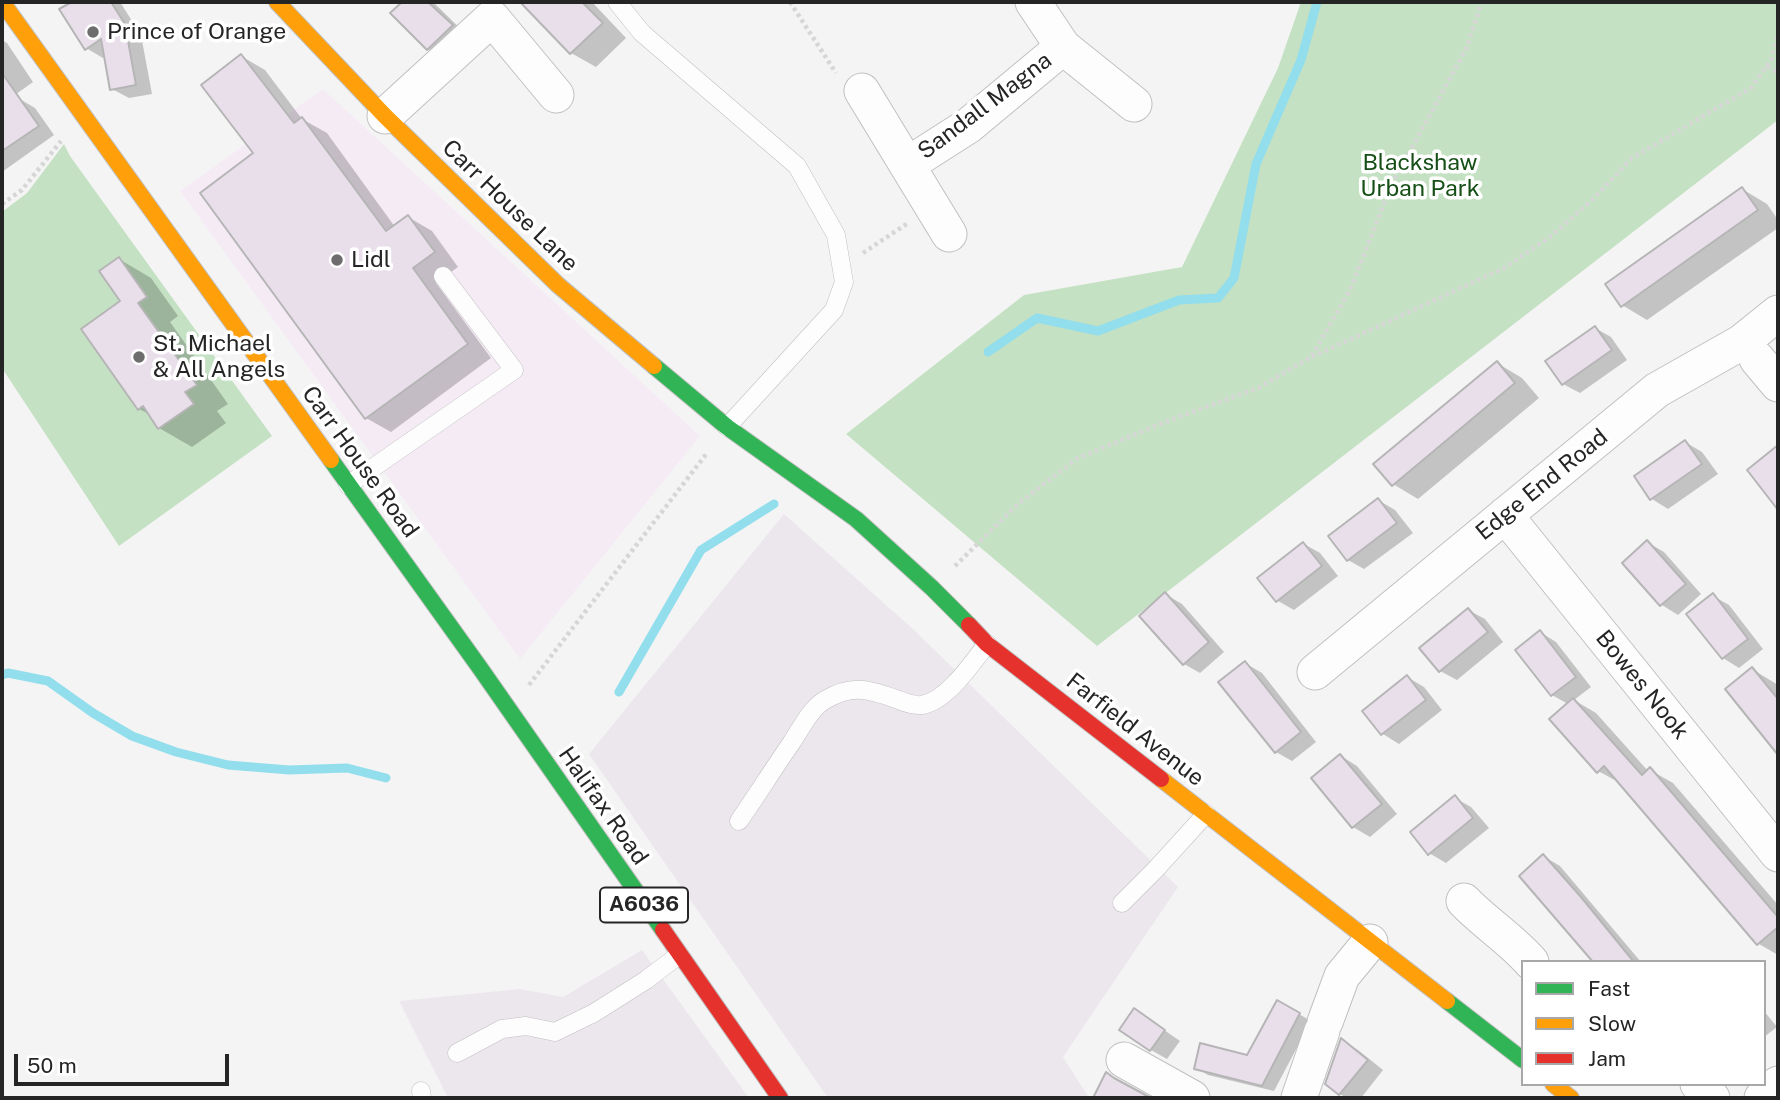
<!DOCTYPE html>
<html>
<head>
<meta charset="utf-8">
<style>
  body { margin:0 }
  #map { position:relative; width:1780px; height:1100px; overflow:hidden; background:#f5f4f5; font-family:"Public Sans",sans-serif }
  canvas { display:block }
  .frame { position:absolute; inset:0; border:4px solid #262526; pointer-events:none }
  .legend { position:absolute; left:1521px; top:960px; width:245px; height:126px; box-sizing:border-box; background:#fff; border:2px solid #a8a8a8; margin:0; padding:9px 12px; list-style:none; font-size:21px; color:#262526 }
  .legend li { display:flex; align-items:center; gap:14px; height:35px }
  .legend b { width:35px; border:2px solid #a8a8a8 }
  .scale { position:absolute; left:14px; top:1054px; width:215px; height:32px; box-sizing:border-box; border:4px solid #262526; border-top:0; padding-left:9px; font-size:21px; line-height:24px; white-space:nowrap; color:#262526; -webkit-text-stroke:5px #fff; paint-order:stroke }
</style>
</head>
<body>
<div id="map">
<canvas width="1780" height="1100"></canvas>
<div class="frame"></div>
<ul class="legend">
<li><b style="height:9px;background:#30b455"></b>Fast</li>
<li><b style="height:9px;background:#ff9f0a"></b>Slow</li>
<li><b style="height:9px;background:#e5322d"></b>Jam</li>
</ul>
<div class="scale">50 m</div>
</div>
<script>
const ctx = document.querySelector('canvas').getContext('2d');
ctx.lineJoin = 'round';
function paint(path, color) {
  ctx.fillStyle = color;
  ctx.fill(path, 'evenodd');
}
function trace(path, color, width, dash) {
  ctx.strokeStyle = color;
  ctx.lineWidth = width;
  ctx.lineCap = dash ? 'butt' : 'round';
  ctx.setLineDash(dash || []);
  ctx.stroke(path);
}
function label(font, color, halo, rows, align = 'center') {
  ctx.font = font + ' "Public Sans",sans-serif';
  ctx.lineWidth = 7;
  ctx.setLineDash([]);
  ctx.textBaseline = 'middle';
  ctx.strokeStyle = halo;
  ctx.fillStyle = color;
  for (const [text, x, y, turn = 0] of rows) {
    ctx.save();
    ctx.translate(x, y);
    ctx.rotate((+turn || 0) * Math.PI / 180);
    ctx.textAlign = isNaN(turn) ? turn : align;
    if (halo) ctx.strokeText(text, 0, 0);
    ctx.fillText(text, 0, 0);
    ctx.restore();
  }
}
paint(new Path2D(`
  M 323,89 L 700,436 L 520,659 L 180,191 Z`), '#f5ebf5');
paint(new Path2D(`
  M 784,514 L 914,630 L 1178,887 L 1063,1057 L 1089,1098 L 828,1098 L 589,754 Z
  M 642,950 L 749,1098 L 448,1098 L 399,1001 L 520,989 L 563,997 Z`), '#ece7ed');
paint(new Path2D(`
  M 1301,2 L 1778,2 L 1778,120 L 1097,646 L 846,434 L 1024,295 L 1182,267 L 1278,68 Z
  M 64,144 L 70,156 L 272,436 L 119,546 L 2,368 L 2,212 L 27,193 Z`), '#c5e1c3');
paint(new Path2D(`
  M 75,2 L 120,2 L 141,35 L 152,94 L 129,98 L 112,89 L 106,56 L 103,58 L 86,48 L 62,10 Z
  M 404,2 L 433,2 L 468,36 L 445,58 L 428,49 L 393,13 Z
  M 522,2 L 592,2 L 626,38 L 596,67 L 571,53 Z
  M 2,40 L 7,43 L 33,82 L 12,97 L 2,91 Z
  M 241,56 L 265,70 L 302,119 L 327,133 L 395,227 L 408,217 L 432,231 L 458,267 L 436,283 L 491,358 L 391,432 L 366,418 L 255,154 Z
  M 18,98 L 35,108 L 54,135 L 2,172 L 2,110 Z
  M 1742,189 L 1767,204 L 1778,220 L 1778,228 L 1647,320 L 1622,305 Z
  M 119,259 L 151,278 L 178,316 L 170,322 L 228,404 L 217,411 L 226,423 L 192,447 L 159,428 L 151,415 L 139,409 L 122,301 Z
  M 1595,328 L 1611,337 L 1627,360 L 1580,393 L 1563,384 Z
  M 1497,363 L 1522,378 L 1539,398 L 1418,499 L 1393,484 Z
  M 1685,442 L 1702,452 L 1718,474 L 1668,509 L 1652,499 L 1636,476 Z
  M 1378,500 L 1395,510 L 1413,533 L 1364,569 L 1348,560 Z
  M 1647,542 L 1664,552 L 1701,594 L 1678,615 L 1662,605 L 1624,563 Z
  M 1304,544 L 1320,553 L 1338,576 L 1294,610 L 1278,601 Z
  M 1165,594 L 1182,604 L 1224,652 L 1200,673 L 1184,664 Z
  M 1713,596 L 1729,605 L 1763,649 L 1739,668 L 1723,658 Z
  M 1468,610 L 1485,619 L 1503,642 L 1457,680 L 1440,671 Z
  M 1540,632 L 1556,642 L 1591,687 L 1574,700 L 1596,713 L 1648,771 L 1650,770 L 1673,783 L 1778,905 L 1778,955 L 1759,944 L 1622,784 L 1598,771 L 1568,704 L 1552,695 Z
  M 1245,663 L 1262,673 L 1316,742 L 1292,761 L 1276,752 Z
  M 1752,669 L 1778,685 L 1778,752 L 1727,690 Z
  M 1407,677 L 1424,687 L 1442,710 L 1399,744 L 1383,734 L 1365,711 Z
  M 1341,756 L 1357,766 L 1397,814 L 1370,837 L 1353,827 L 1314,778 Z
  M 1455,798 L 1471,807 L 1489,828 L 1446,863 L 1429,853 Z
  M 1543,856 L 1560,866 L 1641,962 L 1595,962 Z
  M 1278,1002 L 1311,1021 L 1274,1091 L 1208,1075 L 1196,1068 L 1248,1057 Z
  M 1135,1010 L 1180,1041 L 1167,1059 L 1151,1050 Z
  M 1764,1011 L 1777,1027 L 1764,1037 Z
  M 1342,1040 L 1358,1050 L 1383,1070 L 1361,1098 L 1347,1098 L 1340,1094 Z`), '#0003');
trace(new Path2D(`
  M 988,352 L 1037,318 L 1098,331 L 1179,300 L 1218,298 L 1234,278 L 1256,164 L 1301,60 L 1317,2
  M 2,675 L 8,673 L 48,681 L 93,713 L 132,736 L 176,752 L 228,765 L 289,770 L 347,768 L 386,778
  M 619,692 L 701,550 L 774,504`), '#92deec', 9);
const building = new Path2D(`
  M 72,2 L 111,2 L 125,24 L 136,85 L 110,90 L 101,39 L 85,50 L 59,9 Z
  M 402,2 L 428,2 L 453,25 L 427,50 L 390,13 Z
  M 520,2 L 582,2 L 603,23 L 570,54 Z
  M 241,54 L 294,123 L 302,117 L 386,231 L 408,215 L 435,252 L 413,268 L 468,344 L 365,419 L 200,193 L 253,153 L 201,85 Z
  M 2,73 L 39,126 L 2,151 Z
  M 1742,187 L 1758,210 L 1621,307 L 1605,284 Z
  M 119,257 L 147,297 L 138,303 L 197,385 L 185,392 L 194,404 L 158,429 L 143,406 L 138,410 L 81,329 L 120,301 L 99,271 Z
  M 1595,326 L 1612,350 L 1562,385 L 1545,361 Z
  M 1497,361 L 1515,383 L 1392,486 L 1373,464 Z
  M 1685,440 L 1702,464 L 1650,500 L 1634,476 Z
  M 1778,445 L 1778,510 L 1747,470 Z
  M 1378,498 L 1397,523 L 1347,561 L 1328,536 Z
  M 1647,540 L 1686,584 L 1660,606 L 1622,563 Z
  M 1303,542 L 1322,566 L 1276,602 L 1257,578 Z
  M 1165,592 L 1209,642 L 1183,665 L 1139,616 Z
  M 1713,593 L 1748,639 L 1722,659 L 1686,614 Z
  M 1468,608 L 1488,632 L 1439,672 L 1419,648 Z
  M 1540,630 L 1576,677 L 1551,696 L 1515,650 Z
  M 1245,661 L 1301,732 L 1275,753 L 1218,682 Z
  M 1752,667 L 1778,699 L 1778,755 L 1725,689 Z
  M 1407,675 L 1426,700 L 1381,735 L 1362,711 Z
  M 1573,698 L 1642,775 L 1650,767 L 1778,917 L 1778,927 L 1757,945 L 1604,766 L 1597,773 L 1549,719 Z
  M 1340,754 L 1382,804 L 1352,828 L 1311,778 Z
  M 1455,795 L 1473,818 L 1428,855 L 1410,832 Z
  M 1543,854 L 1581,897 L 1634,962 L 1593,962 L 1519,876 Z
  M 1277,1000 L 1300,1013 L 1262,1086 L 1194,1069 L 1200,1043 L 1247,1055 Z
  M 1134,1008 L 1165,1030 L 1150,1051 L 1119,1030 Z
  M 1341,1038 L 1368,1060 L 1339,1095 L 1325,1084 Z
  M 1106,1072 L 1114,1078 L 1151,1098 L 1093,1098 Z`);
paint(building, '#e9dfeb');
trace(building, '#b6b5b6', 2);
const lane = new Path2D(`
  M 617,2 L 642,33 L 797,166 L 836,235 L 844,282 L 834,310 L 727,427
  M 348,485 L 514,370 L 443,276
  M 739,821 C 757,795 774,768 792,742 C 801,728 811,708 825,700 C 852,684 868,689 896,699 C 904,702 913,706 922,705 C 947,701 972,663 987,644
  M 1122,903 L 1155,870 L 1206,814
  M 457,1053 L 502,1029 L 526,1026 L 555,1032 L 594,1013 L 646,980 L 679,955
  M 421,1091 L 422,1098`);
const street = new Path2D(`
  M 1033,2 L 1063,47 L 1134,104
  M 862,91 L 949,234
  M 385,116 L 492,18 L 556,95
  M 907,165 L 968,126 L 1063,47
  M 1757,359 L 1778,384
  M 1505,515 L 1778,854
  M 1315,672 L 1657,390 L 1742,342 L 1778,313
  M 1464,901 C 1485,923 1511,939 1531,962
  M 1325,1022 L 1342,976 L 1370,942
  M 1124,1060 L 1192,1098
  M 1698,1084 L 1712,1098
  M 1299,1098 L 1322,1031
  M 1762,1098 L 1778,1084`);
const fast = new Path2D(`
  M 654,366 L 727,427 L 856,519 L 932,588 L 969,625
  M 331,460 L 480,668 L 663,930
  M 1447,1001 L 1523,1060`);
const slow = new Path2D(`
  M 2,2 L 331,460
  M 277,2 L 385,116 L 558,285 L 654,366
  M 1161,779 L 1447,1001
  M 1553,1084 L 1571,1098`);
const jam = new Path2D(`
  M 969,625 L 987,644 L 1161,779
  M 663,930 L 780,1098`);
trace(lane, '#c1c0c1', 19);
trace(street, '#c1c0c1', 37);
trace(fast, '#c1c0c1', 18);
trace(slow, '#c1c0c1', 18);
trace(jam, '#c1c0c1', 18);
trace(new Path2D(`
  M 790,2 L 836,73
  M 1767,66 L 1778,73
  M 2,204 L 22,190 L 61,141
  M 863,253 L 908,223
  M 1312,357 L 1504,268 L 1550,237 L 1593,199 L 1632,158 L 1751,88 L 1771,60 L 1778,34
  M 955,566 L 1019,503 L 1078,458 L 1165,422 L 1258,388 L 1311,357 L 1350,290 L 1391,186 L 1466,49 L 1482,2
  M 529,685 L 707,453`), '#d6d6d6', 4.5, [3.5, 3.5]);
trace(lane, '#fefdfe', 18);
trace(street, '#fefdfe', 35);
trace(fast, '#30b455', 16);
trace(slow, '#ff9f0a', 16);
trace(jam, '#e5322d', 16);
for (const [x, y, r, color] of [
  [93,32,7,"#6e6d6e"],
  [337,260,7,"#6e6d6e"],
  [139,357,7,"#6e6d6e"]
]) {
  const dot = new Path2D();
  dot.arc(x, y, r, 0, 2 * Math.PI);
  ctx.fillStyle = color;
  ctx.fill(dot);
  trace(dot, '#fff', 2.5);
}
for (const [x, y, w] of [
  [644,905,88]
]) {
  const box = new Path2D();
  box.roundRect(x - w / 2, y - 17.5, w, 35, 5);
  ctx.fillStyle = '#fff';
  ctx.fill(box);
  trace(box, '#262526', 2);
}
label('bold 21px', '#262526', null, [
  ["A6036",644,905]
]);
label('23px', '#262526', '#fff', [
  ["Prince of Orange",107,32],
  ["Lidl",351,260],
  ["St. Michael",153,344],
  ["& All Angels",153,370]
], 'left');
label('23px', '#262526', '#fff', [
  ["Sandall Magna",985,106,-37],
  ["Carr House Lane",510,206,44],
  ["Carr House Road",360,462,54],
  ["Edge End Road",1542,485,-39],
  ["Bowes Nook",1642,685,51],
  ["Farfield Avenue",1135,730,38],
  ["Halifax Road",603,806,55]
]);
label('23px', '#154f16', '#fff', [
  ["Blackshaw",1420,163],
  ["Urban Park",1420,189]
]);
</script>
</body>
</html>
